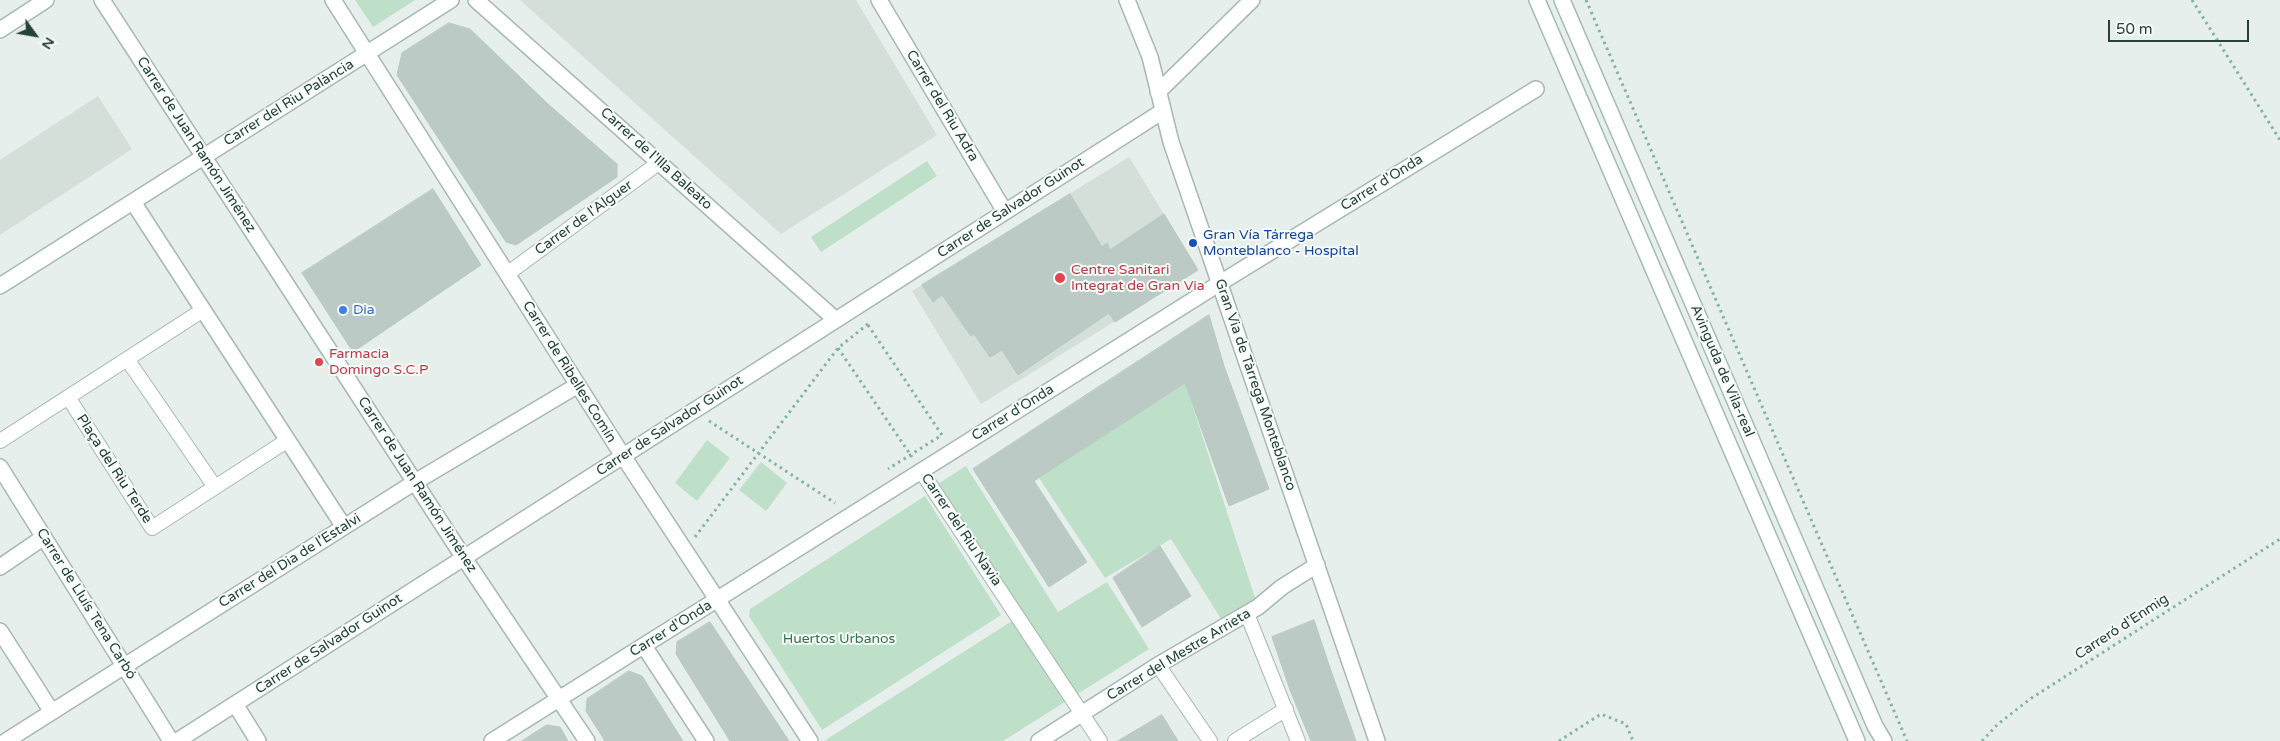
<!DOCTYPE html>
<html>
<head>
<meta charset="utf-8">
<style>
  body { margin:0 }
  #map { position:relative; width:2280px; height:741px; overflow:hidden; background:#e6efeb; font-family:"Varela Round",sans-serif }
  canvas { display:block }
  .north { position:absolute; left:10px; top:10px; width:50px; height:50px; -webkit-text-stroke:4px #f7fbf9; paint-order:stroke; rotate:122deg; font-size:14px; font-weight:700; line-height:20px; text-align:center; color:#24423a }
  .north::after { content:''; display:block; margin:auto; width:18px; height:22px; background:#24423a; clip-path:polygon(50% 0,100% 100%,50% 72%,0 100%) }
  .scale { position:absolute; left:2108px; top:20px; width:141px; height:22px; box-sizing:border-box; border:2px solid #24423a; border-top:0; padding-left:6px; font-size:15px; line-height:18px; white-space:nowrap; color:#24423a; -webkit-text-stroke:4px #f7fbf9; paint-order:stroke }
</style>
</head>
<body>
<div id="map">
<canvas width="2280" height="741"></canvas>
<div class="north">N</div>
<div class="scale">50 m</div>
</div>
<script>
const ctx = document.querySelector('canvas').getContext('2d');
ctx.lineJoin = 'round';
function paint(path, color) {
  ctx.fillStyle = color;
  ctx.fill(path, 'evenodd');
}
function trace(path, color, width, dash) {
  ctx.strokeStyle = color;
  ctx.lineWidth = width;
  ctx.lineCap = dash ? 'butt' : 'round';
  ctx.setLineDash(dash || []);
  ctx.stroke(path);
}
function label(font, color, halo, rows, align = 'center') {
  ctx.font = font + ' "Varela Round",sans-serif';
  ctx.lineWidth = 4;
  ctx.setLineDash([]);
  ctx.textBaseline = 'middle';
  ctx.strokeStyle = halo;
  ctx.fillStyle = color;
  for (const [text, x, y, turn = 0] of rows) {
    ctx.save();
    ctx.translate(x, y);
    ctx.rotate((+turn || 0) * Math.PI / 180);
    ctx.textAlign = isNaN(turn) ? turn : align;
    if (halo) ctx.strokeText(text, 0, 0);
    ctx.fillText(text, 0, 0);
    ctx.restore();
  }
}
paint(new Path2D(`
  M 520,0 L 856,0 L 937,135 L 781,234 Z
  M 98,96 L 132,149 L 0,235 L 0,160 Z
  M 1129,157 L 1198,270 L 981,404 L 912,291 Z`), '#d4dfda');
paint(new Path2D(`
  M 355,0 L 415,0 L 373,27 Z
  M 927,161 L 937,176 L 821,252 L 811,237 Z
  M 1185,383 L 1258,607 L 1226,627 L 1171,539 L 1105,578 L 1039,478 Z
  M 707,440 L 730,458 L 697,501 L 675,483 Z
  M 761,462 L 787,483 L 766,511 L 739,490 Z
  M 966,466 L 1058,612 L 1107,582 L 1149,649 L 1003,741 L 824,741 L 1012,621 L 930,489 Z
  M 925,496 L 1001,615 L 822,730 L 749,616 L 750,609 Z`), '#bfe0c8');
const building = new Path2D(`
  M 449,23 L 470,29 L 548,104 L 617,164 L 617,177 L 516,245 L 506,242 L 397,75 L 402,53 Z
  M 433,189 L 481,265 L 353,352 L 302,273 Z
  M 1070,194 L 1102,247 L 1107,243 L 1110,250 L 1164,214 L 1198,270 L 1115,322 L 1109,313 L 1018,375 L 1002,350 L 990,357 L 974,334 L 971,336 L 942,295 L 933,302 L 922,285 Z
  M 1209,315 L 1224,366 L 1269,489 L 1229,506 L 1185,383 L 1034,481 L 1087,562 L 1049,587 L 973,469 Z
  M 1160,546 L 1191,596 L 1142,627 L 1113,578 Z
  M 1314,620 L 1329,665 L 1356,741 L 1311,741 L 1290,690 L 1272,637 Z
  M 710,622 L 777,723 L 789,741 L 730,741 L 676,654 L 677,642 Z
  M 629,671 L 642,676 L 683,741 L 605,741 L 586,711 L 587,699 Z
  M 1162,715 L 1178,741 L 1118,741 Z
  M 547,725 L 560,727 L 568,741 L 522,741 Z`);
paint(building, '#bbcac4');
trace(building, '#b8c9c2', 1);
const pedestrian = new Path2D(`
  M 507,274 L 660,162
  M 127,359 L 215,487
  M 68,397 L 152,528 L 288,440
  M 0,441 L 203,310
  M 921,471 L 1100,741
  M 1247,614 L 1298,741
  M 1158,665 L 1210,741
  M 1235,741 L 1286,709`);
const minor = new Path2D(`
  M 102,0 L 464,558 L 587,741
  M 333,0 L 623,456 L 810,741
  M 476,0 L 836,320
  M 879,0 L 1005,212
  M 0,30 L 46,0
  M 133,202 L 344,527
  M 0,286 L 451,0
  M 0,467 L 171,741
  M 0,567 L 44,537
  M 0,631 L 52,712
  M 644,646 L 706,741
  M 235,704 L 258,741
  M 6,741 L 415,482 L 578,385
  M 177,741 L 1163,111
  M 492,741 L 1220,283 L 1536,89
  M 1039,741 L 1158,665 L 1258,607 L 1282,587 L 1317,565`);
const tertiary = new Path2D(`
  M 1127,0 L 1150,57 L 1171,142 L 1377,741
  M 1158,92 L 1252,0`);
const secondary = new Path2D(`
  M 1537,0 L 1857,741
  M 1562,0 L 1875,726 L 1884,741`);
trace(pedestrian, '#a8b8b2', 16);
trace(minor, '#a8b8b2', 18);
trace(tertiary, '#a8b8b2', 18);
trace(secondary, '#a4bbb3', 18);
trace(new Path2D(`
  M 1586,0 L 1907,741
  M 2192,0 L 2280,140
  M 868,325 L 942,435 L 888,469
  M 838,348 L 912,457
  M 709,421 L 835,503
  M 695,537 L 838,348 L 868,324
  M 1559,741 L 1601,714 L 1626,724 L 1633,741
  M 1982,741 L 1998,724 L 2030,699 L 2280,539`), '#86b3a5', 3, [2.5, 4]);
trace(pedestrian, '#fff', 14);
trace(minor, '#fff', 15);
trace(tertiary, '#fff', 15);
trace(secondary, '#fff', 15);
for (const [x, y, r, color] of [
  [1193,243,5,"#1a4fb4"],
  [1060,278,6,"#e0444e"],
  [343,310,5,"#3f7fe0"],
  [319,362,5,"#e0444e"]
]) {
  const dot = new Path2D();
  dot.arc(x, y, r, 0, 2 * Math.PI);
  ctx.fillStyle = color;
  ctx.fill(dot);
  trace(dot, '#f7fbf9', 2);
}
label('14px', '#24423a', '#f7fbf9', [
  ["Carrer del Riu Palància",289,103,-32],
  ["Carrer del Riu Adra",942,106,59],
  ["Carrer de Juan Ramón Jiménez",196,145,57],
  ["Carrer de l'Illa Baleato",656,159,42],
  ["Carrer d'Onda",1382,183,-32],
  ["Carrer de Salvador Guinot",1011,208,-33],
  ["Carrer de l'Alguer",584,218,-36],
  ["Avinguda de Vila-real",1722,371,67],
  ["Carrer de Ribelles Comín",569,372,58],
  ["Gran Via de Tàrrega Monteblanco",1255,385,71],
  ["Carrer d'Onda",1013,413,-32],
  ["Carrer de Salvador Guinot",670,426,-33],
  ["Plaça del Riu Terde",114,469,57],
  ["Carrer de Juan Ramón Jiménez",417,485,57],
  ["Carrer del Riu Navia",961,530,56],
  ["Carrer del Dia de l'Estalvi",290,561,-32],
  ["Carrer de Lluís Tena Carbó",86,604,58],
  ["Carreró d'Enmig",2122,627,-33],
  ["Carrer d'Onda",671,629,-32],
  ["Carrer de Salvador Guinot",329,644,-33],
  ["Carrer del Mestre Arrieta",1179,655,-31]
]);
label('14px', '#164399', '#f7fbf9', [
  ["Gran Vía Tárrega",1203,235],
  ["Monteblanco - Hospital",1203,251]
], 'left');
label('14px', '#be3a42', '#f7fbf9', [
  ["Centre Sanitari",1071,270],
  ["Integrat de Gran Via",1071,286],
  ["Farmacia",329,354],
  ["Domingo S.C.P",329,370]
], 'left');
label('14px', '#366cbe', '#f7fbf9', [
  ["Dia",353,310]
], 'left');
label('14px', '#2d7a4b', '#f7fbf9', [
  ["Huertos Urbanos",839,639]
]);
</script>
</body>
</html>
